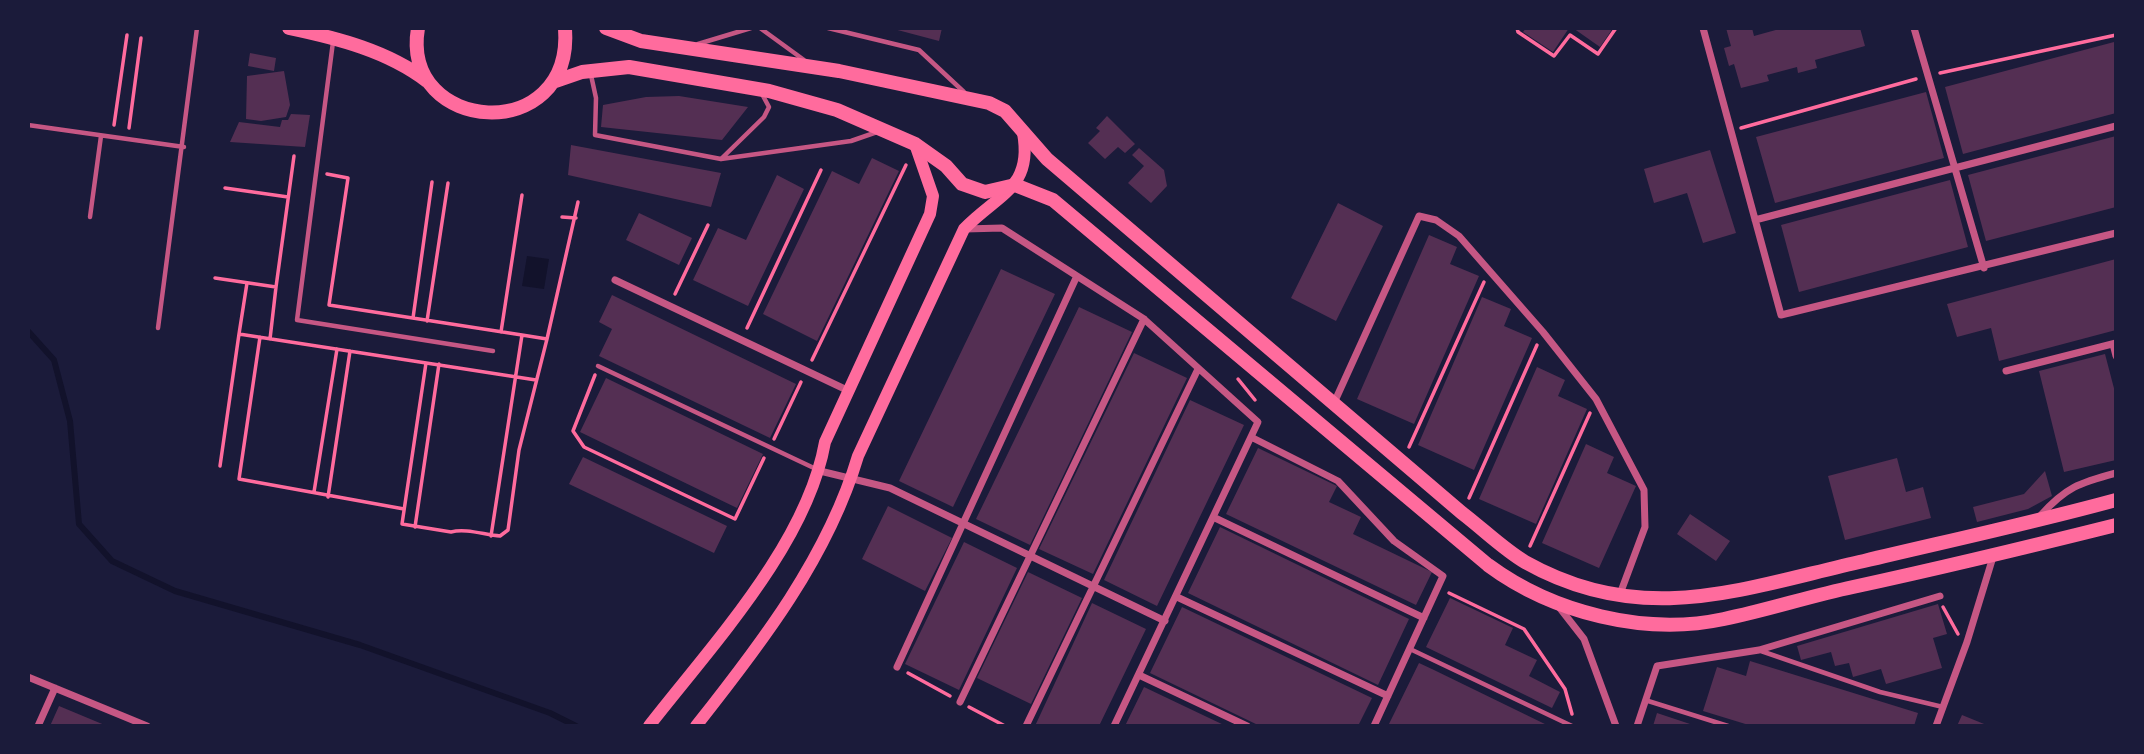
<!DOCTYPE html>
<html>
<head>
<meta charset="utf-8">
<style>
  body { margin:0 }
  #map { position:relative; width:2144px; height:754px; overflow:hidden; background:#1b1b3a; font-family:"Public Sans",sans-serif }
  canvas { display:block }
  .frame { position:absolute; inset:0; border:30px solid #1b1b3a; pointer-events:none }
</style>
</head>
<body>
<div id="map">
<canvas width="2144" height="754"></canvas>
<div class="frame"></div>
</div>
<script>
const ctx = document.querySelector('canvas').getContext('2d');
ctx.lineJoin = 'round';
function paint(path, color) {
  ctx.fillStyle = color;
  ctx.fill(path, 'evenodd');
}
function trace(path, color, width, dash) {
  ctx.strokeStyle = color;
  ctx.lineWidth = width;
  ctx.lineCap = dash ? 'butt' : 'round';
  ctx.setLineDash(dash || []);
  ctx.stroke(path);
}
paint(new Path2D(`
  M 527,256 L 549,259 L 544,289 L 522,286 Z`), '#12122b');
trace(new Path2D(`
  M 28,331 L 54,360 L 70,421 L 79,524 L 112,561 L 175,591 L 360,645 L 550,713 L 576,726`), '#12122b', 6);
paint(new Path2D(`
  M 890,28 L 942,28 L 939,41 Z
  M 1526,28 L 1569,28 L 1553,52 L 1523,32 Z
  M 1573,28 L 1613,28 L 1600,47 Z
  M 1726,28 L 1752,28 L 1754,36 L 1783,28 L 1860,28 L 1865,46 L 1815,60 L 1817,68 L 1798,73 L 1797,67 L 1767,75 L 1769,81 L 1741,88 L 1734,64 L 1729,66 L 1724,48 L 1731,46 Z
  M 2114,42 L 2116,113 L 1963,154 L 1945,87 Z
  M 250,53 L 276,58 L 274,71 L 248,66 Z
  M 284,71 L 290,105 L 286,117 L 261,121 L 246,119 L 247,76 Z
  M 1926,92 L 1944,158 L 1775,203 L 1756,137 Z
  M 679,96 L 748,107 L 722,140 L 601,127 L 603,105 L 646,97 Z
  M 291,114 L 310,115 L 305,147 L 230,142 L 239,122 L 280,127 L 282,120 L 288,120 Z
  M 1107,116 L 1135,144 L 1125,153 L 1118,147 L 1105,159 L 1088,143 L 1100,131 L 1096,128 Z
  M 2116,136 L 2116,207 L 1986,241 L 1968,175 Z
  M 571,145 L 721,173 L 711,207 L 568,175 Z
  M 1139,148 L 1164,170 L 1167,186 L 1151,203 L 1128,183 L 1144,166 L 1132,155 Z
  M 1710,150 L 1736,233 L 1703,243 L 1687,193 L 1654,203 L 1644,169 Z
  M 872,158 L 899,171 L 817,341 L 763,314 L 832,171 L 859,184 Z
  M 777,175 L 804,189 L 748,306 L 693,280 L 718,228 L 746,240 Z
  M 1950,180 L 1968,247 L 1799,292 L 1781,225 Z
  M 1338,203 L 1383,226 L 1336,321 L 1291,298 Z
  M 639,213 L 692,238 L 679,265 L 626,240 Z
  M 1429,235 L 1457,247 L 1450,264 L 1479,276 L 1414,424 L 1357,399 Z
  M 2116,259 L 2116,330 L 1999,361 L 1991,328 L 1957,337 L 1947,304 Z
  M 1001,269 L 1055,294 L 953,507 L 899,481 Z
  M 612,295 L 796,384 L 770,438 L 599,356 L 612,329 L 599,322 Z
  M 1482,297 L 1511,309 L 1504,326 L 1532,338 L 1474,470 L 1418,445 Z
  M 1079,307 L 1132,332 L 1030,545 L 976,519 Z
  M 1134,353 L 1187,378 L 1093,574 L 1039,549 Z
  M 2105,354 L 2116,396 L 2116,460 L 2064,472 L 2039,371 Z
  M 1537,367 L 1565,380 L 1558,396 L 1587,409 L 1536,524 L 1479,499 Z
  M 606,378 L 763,454 L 737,508 L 580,432 Z
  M 1190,400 L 1244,425 L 1157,606 L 1104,580 Z
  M 1586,444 L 1614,457 L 1607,473 L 1636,486 L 1599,568 L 1542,543 Z
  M 1258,448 L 1337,486 L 1329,502 L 1361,517 L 1353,534 L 1432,572 L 1416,605 L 1226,514 Z
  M 583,457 L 727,526 L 714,553 L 569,484 Z
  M 1897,458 L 1906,492 L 1923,487 L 1931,518 L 1845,540 L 1828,476 Z
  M 2045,471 L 2052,496 L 2028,509 L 1977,522 L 1973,507 L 2024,494 Z
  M 888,506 L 952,538 L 925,591 L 862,559 Z
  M 1690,514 L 1730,541 L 1716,561 L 1677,534 Z
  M 1220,527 L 1409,619 L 1378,685 L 1188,593 Z
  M 964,542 L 1017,568 L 959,690 L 905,664 Z
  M 1028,572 L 1082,598 L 1031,704 L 977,678 Z
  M 1450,598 L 1513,628 L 1505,645 L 1537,660 L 1529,676 L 1560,692 L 1552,708 L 1426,647 Z
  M 1092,603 L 1146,629 L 1099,726 L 1035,726 Z
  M 1938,604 L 1947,634 L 1933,638 L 1942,668 L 1886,684 L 1881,669 L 1853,677 L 1849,663 L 1835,666 L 1831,652 L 1801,660 L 1797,646 Z
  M 1182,607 L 1372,698 L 1358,726 L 1260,726 L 1150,673 Z
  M 1750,661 L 1918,713 L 1914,726 L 1752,726 L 1703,711 L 1717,667 L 1746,676 Z
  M 1419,663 L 1434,670 L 1549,726 L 1388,726 Z
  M 1144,687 L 1207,717 L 1226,726 L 1125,726 Z
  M 59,706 L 107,726 L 50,726 Z
  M 1657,713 L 1693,725 L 1693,726 L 1653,726 Z
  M 1962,715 L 1989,726 L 1957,726 Z`), '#542f53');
trace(new Path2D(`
  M 1517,28 L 1518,32 L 1554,56 L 1570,35 L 1598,54 L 1616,28
  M 1940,73 L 2116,35
  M 114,125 L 127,35
  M 129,128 L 141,38
  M 1741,128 L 1916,79
  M 327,174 L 348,178 L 329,305 L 522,335
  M 225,188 L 288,197
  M 562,217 L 576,218
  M 215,278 L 276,287 L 270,339
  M 276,287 L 294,156
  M 675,294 L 708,225
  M 413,318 L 432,182
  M 427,321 L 448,183
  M 747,328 L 821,170
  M 501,332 L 522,195
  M 239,334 L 247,283
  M 260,337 L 239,479 L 404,509
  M 547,339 L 578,202
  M 812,360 L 906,165
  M 426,363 L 402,524 L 451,532 C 466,528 485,535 500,536 L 508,530 L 519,450 L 547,339 L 522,335 L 491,536
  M 595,375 L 573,431 L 584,447 L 735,519 L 764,458
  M 1238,379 L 1255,400
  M 774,439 L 801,382
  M 1409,447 L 1484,282
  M 220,466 L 239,334 L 536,380
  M 314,492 L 337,349
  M 328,497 L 350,351
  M 1469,498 L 1537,345
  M 415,527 L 439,364
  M 1530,546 L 1590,413
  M 1449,593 L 1524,629 L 1565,689 L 1572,714
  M 1943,607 L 1958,634
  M 908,673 L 950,696
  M 969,707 L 1005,726`), '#ff6b9d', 3.5);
trace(new Path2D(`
  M 760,28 L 804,60
  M 828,28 L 919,50 L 964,92
  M 333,42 L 297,320 L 493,351
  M 698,44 L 751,28
  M 591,75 L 596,98 L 595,135 L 721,159 L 851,141 L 877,132
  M 28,125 L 184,147
  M 721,159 L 764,117 L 769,107 L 762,94
  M 90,217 L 101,136
  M 158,328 L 197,28
  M 598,366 L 816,469
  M 1410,649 L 1572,726
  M 1761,651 L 1880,692 L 1943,707
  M 1645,700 L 1728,726`), '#c65784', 4.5);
trace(new Path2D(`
  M 1703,28 L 1781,315 L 2116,233
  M 1914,28 L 1984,268
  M 1755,220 L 2116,126
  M 965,229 L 1002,228 L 1144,319 L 1258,422 L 1114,726
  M 615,280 L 849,391
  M 2113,344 L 2116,356
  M 2006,371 L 2116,343
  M 1334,403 L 1419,216 L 1436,220 L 1459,236 L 1543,332 L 1596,399 L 1644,490 L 1645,527 L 1620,594
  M 1251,437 L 1338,481 L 1394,541 L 1443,576 L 1374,726
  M 820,471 L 890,488 L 1165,621
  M 2040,516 C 2066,487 2079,483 2116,473
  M 1213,517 L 1424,618
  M 1177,597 L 1388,696
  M 1559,607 L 1584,639 L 1616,726
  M 897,667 L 1076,278
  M 1139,675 L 1247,726
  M 28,677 L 147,726
  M 960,702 L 1144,319
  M 38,726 L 55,688
  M 1026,726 L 1198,369
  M 1637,726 L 1657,666 L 1759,650 L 1940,596
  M 1936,726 L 1967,642 L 1993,557`), '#c65784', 7);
trace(new Path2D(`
  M 649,726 C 712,645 807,544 825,442 L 930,214 L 933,196 L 915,144
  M 696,726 C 761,644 828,557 858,456 L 964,229 C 998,194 1033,188 1023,133`), '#ff6b9d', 12);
trace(new Path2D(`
  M 289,28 C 337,38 388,51 427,81
  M 418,28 C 400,134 574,147 565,28
  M 606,28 L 641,41 L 839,71 L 989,103 L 1005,111 L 1047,159 L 1462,513 C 1483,529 1503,549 1525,562 C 1644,629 1743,588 1864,561 C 1948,541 2032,523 2116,500
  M 553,82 L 582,72 L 629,67 L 769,91 L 837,110 L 915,144 L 946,166 L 962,184 L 985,192 L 1015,185 L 1053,200 L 1488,565 C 1553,613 1645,636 1724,619 C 1768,610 1810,596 1853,587 C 1941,568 2028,547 2116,525`), '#ff6b9d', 14);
</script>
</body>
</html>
